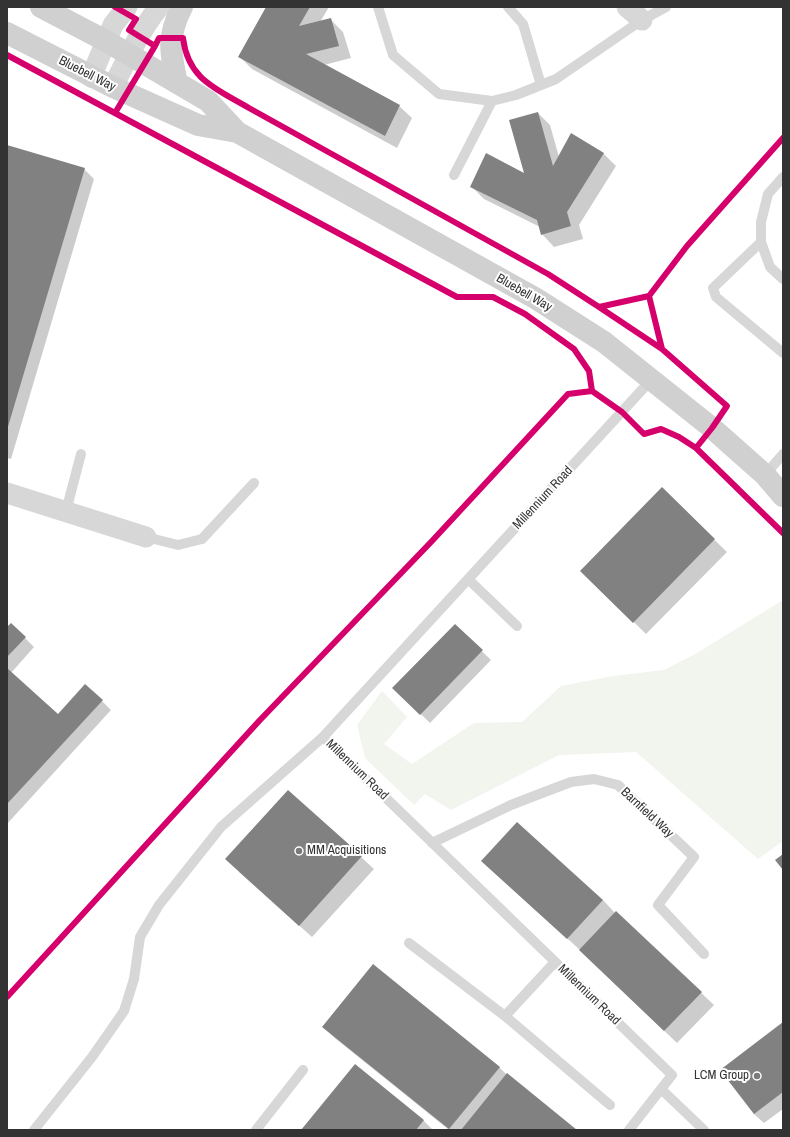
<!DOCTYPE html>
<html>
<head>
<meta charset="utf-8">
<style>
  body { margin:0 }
  #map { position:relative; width:790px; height:1137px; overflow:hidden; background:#fff; font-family:"Archivo Narrow",sans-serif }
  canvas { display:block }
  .frame { position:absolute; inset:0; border:8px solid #333; pointer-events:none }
</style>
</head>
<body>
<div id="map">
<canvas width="790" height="1137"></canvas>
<div class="frame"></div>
</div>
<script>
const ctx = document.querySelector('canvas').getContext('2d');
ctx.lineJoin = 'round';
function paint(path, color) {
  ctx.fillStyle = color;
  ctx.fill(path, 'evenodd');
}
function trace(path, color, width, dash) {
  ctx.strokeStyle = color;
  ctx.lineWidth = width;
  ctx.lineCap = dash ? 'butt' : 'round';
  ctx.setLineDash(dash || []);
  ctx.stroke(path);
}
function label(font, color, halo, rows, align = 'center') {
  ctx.font = font + ' "Archivo Narrow",sans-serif';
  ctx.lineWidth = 4;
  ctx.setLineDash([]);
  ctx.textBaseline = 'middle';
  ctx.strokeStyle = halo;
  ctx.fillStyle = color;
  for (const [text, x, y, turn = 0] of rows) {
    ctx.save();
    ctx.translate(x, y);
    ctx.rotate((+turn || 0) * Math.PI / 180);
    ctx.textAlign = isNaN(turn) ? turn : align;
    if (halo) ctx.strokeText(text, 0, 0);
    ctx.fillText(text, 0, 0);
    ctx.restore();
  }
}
paint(new Path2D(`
  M 783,600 L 783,841 L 758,859 L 636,752 L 559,755 L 451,810 L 425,794 L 414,805 L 365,758 L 357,725 L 382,691 L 407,717 L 384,744 L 412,764 L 474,723 L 522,722 L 561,686 L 613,676 L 664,670 L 697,653 Z`), '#f1f5ed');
paint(new Path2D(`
  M 267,7 L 329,7 L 320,22 L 330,19 L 343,32 L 351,58 L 324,65 L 399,106 L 412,118 L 397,148 L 252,69 L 239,56 Z
  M 538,113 L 550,125 L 559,157 L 603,153 L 616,166 L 579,225 L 583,239 L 554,247 L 542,234 L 540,227 L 484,199 L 472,187 L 525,175 Z
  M 7,146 L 84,169 L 94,179 L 11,459 L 7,458 Z
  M 662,489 L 727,552 L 646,634 L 594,583 Z
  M 455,625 L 491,660 L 430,723 L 394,688 Z
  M 7,629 L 25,638 L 34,647 L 11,673 L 58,716 L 102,701 L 111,710 L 7,824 Z
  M 361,857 L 374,869 L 312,937 L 239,872 Z
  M 482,861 L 603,900 L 615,913 L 616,912 L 714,1005 L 677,1043 L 580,950 Z
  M 783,1023 L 783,1109 L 764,1123 L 754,1114 L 721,1070 Z
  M 323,1027 L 499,1067 L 507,1075 L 576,1130 L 449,1130 L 336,1039 Z
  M 423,1120 L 433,1130 L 303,1130 Z`), '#0003');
paint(new Path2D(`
  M 266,7 L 310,7 L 299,26 L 331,18 L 339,46 L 306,54 L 400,105 L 385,136 L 238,57 Z
  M 538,112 L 553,166 L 571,133 L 604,153 L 567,212 L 571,226 L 541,235 L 537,220 L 470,187 L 486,153 L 524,173 L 509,120 Z
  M 7,145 L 85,168 L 7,430 Z
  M 662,487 L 715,539 L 633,623 L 580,571 Z
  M 11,623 L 26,637 L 7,657 L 7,627 Z
  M 455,624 L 483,650 L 420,715 L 392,688 Z
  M 7,668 L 58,714 L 85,684 L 103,700 L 7,804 Z
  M 288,790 L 362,856 L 299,926 L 225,859 Z
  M 517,822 L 603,900 L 567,939 L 481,861 Z
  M 783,854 L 783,870 L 775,860 Z
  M 616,911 L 702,992 L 664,1031 L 579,950 Z
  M 373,964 L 500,1067 L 449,1129 L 322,1027 Z
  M 783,1022 L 783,1092 L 754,1114 L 720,1070 Z
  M 355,1064 L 424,1120 L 416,1130 L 301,1130 Z
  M 507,1073 L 577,1130 L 461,1130 Z`), '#818181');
trace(new Path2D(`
  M 378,7 L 393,55 L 439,94 L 492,101 L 516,95 L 556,79 L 642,20 L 666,7
  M 508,7 L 523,24 L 541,85
  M 454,175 L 492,101
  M 783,177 L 768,194 L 761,222 L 761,242 L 770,267 L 783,279
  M 761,242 L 713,288 L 716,297 L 783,353
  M 765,475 L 783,454
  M 66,511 L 81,454
  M 146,537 L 178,545 L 202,539 L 254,483
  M 468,579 L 517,626
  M 432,843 L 511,805 L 542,793 L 571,782 L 594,779 L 618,785 L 694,857 L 658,905 L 704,954
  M 409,943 L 505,1016
  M 555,962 L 505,1016 L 610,1105
  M 661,1089 L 704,1130
  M 34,1130 L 92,1057 L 124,1011 L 134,979 L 140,937 L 159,905 L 221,827 L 323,737
  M 256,1130 L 303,1070
  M 629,1130 L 672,1075 L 323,737 L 651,380`), '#d7d7d7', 10);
trace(new Path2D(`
  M 627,7 L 642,20
  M 91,77 L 113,25 L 127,7
  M 113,87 C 127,59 139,32 159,7
  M 7,493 L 146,537`), '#d7d7d7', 21);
trace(new Path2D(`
  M 41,7 L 106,41 L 208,101 L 237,132 L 535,298 L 604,342 L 712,428 L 765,475 L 783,496
  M 7,33 L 113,87 L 198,125 L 237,132
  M 177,83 C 170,52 167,36 182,7`), '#d0d0d0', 22);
trace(new Path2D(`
  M 115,7 L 136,19 L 129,30 L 155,46 L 159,38 L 183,38 C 188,80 217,89 249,108 L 548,274 L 599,307 L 649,296 L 687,246 L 783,138
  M 7,55 L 457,297 L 493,297 L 525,314 L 574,349 L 589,371 L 592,391
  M 115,113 L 155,46
  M 649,296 L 662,349
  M 696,448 L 783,533
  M 7,997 L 260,720 L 432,541 L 568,394 L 592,391 L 622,412 L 644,434 L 661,429 L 679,437 L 696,448 L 712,428 L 727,406 L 662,349 L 599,307`), '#d6006c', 6);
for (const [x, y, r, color] of [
  [299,851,4,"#7a7a7a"],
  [757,1076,4,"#7a7a7a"]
]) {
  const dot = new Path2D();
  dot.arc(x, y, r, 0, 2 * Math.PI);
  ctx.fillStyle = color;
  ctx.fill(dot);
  trace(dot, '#fff', 1.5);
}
label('13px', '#333', '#fff', [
  ["Bluebell Way",87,74,27],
  ["Bluebell Way",524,293,30],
  ["Millennium Road",543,498,-47],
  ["Millennium Road",357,770,44],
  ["Barnfield Way",647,813,43],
  ["Millennium Road",589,995,44]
]);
label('13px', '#333', '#fff', [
  ["MM Acquisitions",307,851],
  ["LCM Group",749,1076,"right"]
], 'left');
</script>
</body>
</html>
